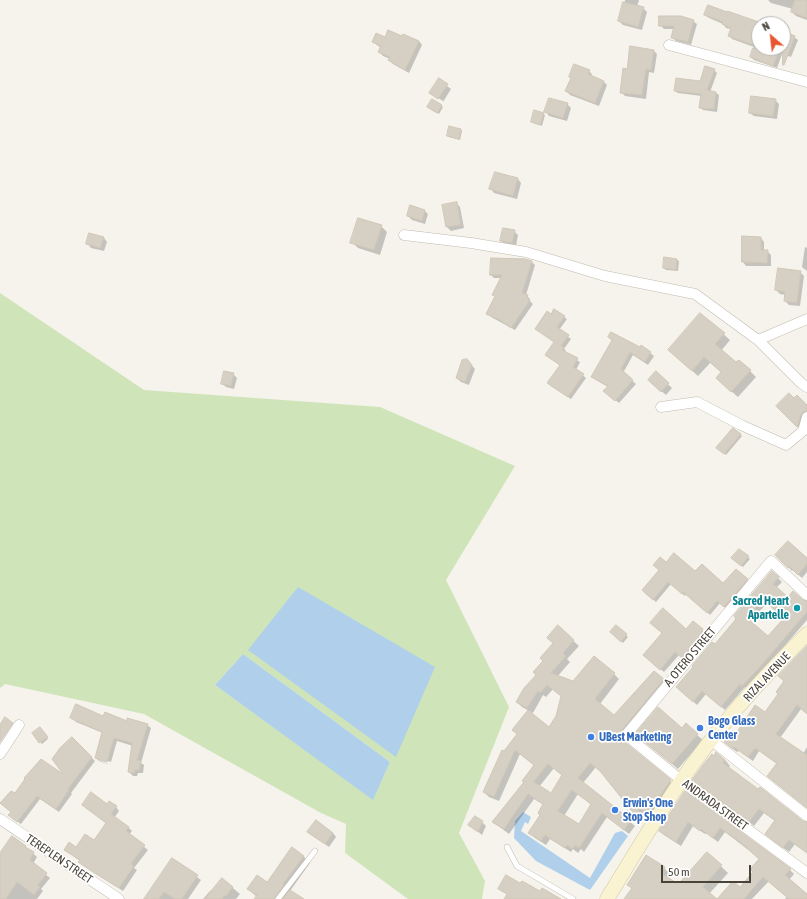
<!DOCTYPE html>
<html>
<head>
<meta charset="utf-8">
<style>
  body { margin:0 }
  #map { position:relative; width:807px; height:899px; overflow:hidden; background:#f5f3ec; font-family:"Asap Condensed",sans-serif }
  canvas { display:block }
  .north { position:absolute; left:751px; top:16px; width:40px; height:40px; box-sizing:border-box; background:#fff; border:1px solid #b6b4b0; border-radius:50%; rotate:332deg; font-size:11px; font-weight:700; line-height:16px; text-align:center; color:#49443a }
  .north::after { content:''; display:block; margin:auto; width:14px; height:18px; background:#e85631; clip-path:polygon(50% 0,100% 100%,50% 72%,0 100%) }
  .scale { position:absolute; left:661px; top:865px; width:90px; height:18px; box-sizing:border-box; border:2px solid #49443a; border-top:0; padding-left:5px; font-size:12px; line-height:14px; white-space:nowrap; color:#49443a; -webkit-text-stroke:3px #fff; paint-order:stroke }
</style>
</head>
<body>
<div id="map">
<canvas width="807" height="899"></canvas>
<div class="north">N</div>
<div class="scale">50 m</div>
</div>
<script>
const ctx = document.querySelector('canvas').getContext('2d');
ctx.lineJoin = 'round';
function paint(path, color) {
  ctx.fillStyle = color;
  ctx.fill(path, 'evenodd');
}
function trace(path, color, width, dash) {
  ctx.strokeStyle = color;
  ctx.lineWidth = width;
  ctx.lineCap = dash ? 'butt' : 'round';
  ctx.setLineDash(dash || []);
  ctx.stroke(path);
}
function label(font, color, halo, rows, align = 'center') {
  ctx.font = font + ' "Asap Condensed",sans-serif';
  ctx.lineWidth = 3.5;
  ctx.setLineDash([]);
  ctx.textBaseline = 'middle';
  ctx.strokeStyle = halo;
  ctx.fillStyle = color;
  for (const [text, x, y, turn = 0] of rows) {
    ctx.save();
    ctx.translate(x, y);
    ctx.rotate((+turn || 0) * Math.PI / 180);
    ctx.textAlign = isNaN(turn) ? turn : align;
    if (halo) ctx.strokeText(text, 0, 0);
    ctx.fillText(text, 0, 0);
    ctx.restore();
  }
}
paint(new Path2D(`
  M 0,293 L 144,390 L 380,407 L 515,466 L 446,580 L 509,707 L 459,833 L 485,881 L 482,899 L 408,899 L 345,853 L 346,824 L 321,813 L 144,714 L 5,684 L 0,688 ZM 243,654 L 390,762 L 373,799 L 215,685 Z`), '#cfe5b9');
paint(new Path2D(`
  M 298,587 L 435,667 L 396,757 L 248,650 Z
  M 243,654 L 390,762 L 373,800 L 215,685 Z
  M 523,812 L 531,817 L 528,824 L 525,822 L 521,831 L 590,878 L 615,833 L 622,831 L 628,836 L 590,890 L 536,861 L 514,838 L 515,821 Z`), '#afcfeb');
paint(new Path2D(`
  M 625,0 L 639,0 L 637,7 L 643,8 L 647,12 L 642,30 L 623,25 L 619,21 Z
  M 768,0 L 807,0 L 807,20 L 796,16 L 792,12 L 793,9 L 771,3 Z
  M 728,12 L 760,24 L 759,24 L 759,48 L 783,48 L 783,33 L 794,37 L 798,40 L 791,57 L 782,54 L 777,68 L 754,60 L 751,57 L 754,47 L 732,39 L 729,35 L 731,29 L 726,28 L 723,24 L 709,18 L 705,15 L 727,14 Z
  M 693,21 L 697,24 L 691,45 L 676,41 L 672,37 L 675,29 L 664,29 L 660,25 Z
  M 403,37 L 419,41 L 422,45 L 409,73 L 393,64 L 389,60 L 390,59 L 383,56 L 379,52 L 381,48 L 373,42 Z
  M 653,50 L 657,54 L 654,73 L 649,72 L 646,99 L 625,96 L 621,92 Z
  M 714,70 L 717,73 L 710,92 L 716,93 L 719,95 L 717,112 L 703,110 L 700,107 L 702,96 L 678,93 L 675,91 L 701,82 Z
  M 589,71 L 592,74 L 591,77 L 604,82 L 607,85 L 599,106 L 570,95 L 566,91 Z
  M 439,80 L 451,89 L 443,102 L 443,101 L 430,93 Z
  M 775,100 L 779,104 L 777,119 L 754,116 L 750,113 Z
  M 567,104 L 571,108 L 567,121 L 549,116 L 546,112 Z
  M 441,106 L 443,107 L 439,114 L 430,108 Z
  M 543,114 L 545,115 L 542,126 L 532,122 Z
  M 461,130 L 462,131 L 460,140 L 449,137 L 448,136 Z
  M 518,179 L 521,183 L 517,199 L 494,193 L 491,189 Z
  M 456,203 L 460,207 L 464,228 L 451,231 L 447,227 Z
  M 425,211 L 428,214 L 425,224 L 412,220 L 408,216 Z
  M 381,226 L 387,232 L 380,255 L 358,248 L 352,242 Z
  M 514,231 L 518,235 L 516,246 L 505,244 L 501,241 Z
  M 104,238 L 107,242 L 104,251 L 91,248 L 88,244 Z
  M 761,238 L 764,242 L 764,251 L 767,251 L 771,255 L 771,266 L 746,266 L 743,262 Z
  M 805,247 L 807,248 L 807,271 L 802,267 Z
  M 525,260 L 532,262 L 535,265 L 526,295 L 530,299 L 530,301 L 533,304 L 515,330 L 491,317 L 488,313 L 496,297 L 494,295 L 502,278 L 494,278 L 491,275 Z
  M 677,260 L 679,261 L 678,271 L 666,270 L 664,268 Z
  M 800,272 L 804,276 L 800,306 L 789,305 L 785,301 L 786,295 L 780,294 L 776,290 Z
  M 701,314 L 730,340 L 721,351 L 736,364 L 750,371 L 756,377 L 738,397 L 723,384 L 722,372 L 711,362 L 698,376 L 669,350 Z
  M 551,315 L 564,317 L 567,319 L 559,330 L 571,339 L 564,349 L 566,351 L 564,353 L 580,362 L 576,370 L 586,378 L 571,399 L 551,386 L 561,366 L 546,355 L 555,343 Z
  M 609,337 L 641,348 L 642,347 L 654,356 L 648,365 L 633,355 L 623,373 L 636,384 L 619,403 L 608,394 L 608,387 L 596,380 L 593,377 L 612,341 Z
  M 467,360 L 475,369 L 469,385 L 461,382 L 457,378 Z
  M 656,373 L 672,388 L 666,395 L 653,384 Z
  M 233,374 L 237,378 L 234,389 L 226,387 L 222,383 Z
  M 794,399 L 807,406 L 807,416 L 801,430 L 778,406 Z
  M 733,429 L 742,436 L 726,455 L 717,447 Z
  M 740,550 L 750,559 L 743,567 L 733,558 Z
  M 777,555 L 807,559 L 807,572 L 802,578 L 793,570 L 792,571 Z
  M 666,563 L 724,584 L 747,580 L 749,582 L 727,609 L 720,603 L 710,615 L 686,594 L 685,596 L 671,584 L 656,602 L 645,593 Z
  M 772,572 L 782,582 L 776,588 L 788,598 L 807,602 L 807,620 L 763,671 L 747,689 L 745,687 L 725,710 L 706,694 L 697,705 L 681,690 L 715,645 L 738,619 ZM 768,602 L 785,618 L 768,638 L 750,622 Z
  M 616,626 L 628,637 L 623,643 L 611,632 Z
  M 558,627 L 579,646 L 567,659 L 570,662 L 557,677 L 574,682 L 614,674 L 619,679 L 600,704 L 614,716 L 654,672 L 668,685 L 626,736 L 624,740 L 626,745 L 675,786 L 653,818 L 646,813 L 641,819 L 603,773 L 596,767 L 583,783 L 635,826 L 629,834 L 607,817 L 584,852 L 581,849 L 578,853 L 573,849 L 571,852 L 550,839 L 546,845 L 535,838 L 530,833 L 541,815 L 544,805 L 534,799 L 509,834 L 493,822 L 525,782 L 535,765 L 520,754 L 499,801 L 489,797 L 484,792 L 504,752 L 549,728 L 557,716 L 562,697 L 553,689 L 546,697 L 543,695 L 533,713 L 522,707 L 517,702 L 537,675 L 554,643 ZM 554,768 L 563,776 L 551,795 L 539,787 ZM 578,794 L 592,805 L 579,826 L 564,816 Z
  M 686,630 L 702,630 L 705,633 L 685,660 L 679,655 L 664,672 L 647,658 Z
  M 807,648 L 807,714 L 801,709 L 780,738 L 803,754 L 807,747 L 807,807 L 777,764 L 759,751 L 753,761 L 739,751 L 737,752 L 729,746 L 735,736 L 765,714 L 779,694 Z
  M 103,717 L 127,723 L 147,725 L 151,728 L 141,763 L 144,765 L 143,773 L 138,773 L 137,776 L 133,776 L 129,772 L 133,746 L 117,741 L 111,762 L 99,758 L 99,760 L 110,765 L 99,761 L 96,758 L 103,733 L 76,722 L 72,718 Z
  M 682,729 L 697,735 L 703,740 L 678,769 L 642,739 Z
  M 42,730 L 48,739 L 42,744 L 40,742 Z
  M 72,738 L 95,761 L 71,793 L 72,794 L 59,812 L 40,799 L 21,824 L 13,819 L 12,812 L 1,804 L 12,792 L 15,794 L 67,777 Z
  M 714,757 L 725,760 L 730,766 L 728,768 L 807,826 L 807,828 L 789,852 L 771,839 L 775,821 L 764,813 L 754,826 L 693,780 Z
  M 685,792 L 790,870 L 794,874 L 789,880 L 807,895 L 807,899 L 785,899 L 787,897 L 769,881 L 752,899 L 732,899 L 755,872 L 760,859 L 725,832 L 718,842 L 706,833 L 705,834 L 693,826 L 681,846 L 664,835 L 660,831 Z
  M 107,805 L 116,807 L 119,811 L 114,818 L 128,827 L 132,831 L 129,835 L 148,850 L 134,868 L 137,870 L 123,891 L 83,865 L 80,861 L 65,850 L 76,848 L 94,842 L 107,823 Z
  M 482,822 L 486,826 L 482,835 L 470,825 Z
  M 308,832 L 333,833 L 336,837 L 329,847 Z
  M 25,846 L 37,857 L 33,864 L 50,878 L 41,889 L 43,891 L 37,899 L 0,899 L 0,855 Z
  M 707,853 L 728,873 L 709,894 L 716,899 L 626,899 L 632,888 L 629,885 L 664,868 L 670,874 L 668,879 L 679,885 Z
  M 303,856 L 310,863 L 290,891 L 302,899 L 255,899 L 257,897 L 248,889 L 267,883 Z
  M 172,859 L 201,880 L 188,899 L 145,899 Z
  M 222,879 L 240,894 L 236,899 L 203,899 L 211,890 L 213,891 Z`), '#0003');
const building = new Path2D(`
  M 795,0 L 807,0 L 807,18 L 791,12 Z
  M 623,2 L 644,7 L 638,27 L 618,21 Z
  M 708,5 L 727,12 L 727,11 L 759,22 L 759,47 L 728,36 L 731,28 L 722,24 L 723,22 L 704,15 Z
  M 659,16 L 681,16 L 694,20 L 688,42 L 671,38 L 674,26 L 659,26 Z
  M 388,30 L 402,36 L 403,34 L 419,41 L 405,70 L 388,60 L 390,57 L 378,52 L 381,46 L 372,42 L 376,33 L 385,37 Z
  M 783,31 L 795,36 L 784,65 L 783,65 Z
  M 630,46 L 654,50 L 651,70 L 646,69 L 642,95 L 620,93 L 623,68 L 627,69 Z
  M 753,48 L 780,48 L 773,66 L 750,57 Z
  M 574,64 L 590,70 L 588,74 L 604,81 L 595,103 L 565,91 L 571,78 L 569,77 Z
  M 705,66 L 715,69 L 707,90 L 716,92 L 714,109 L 699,108 L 701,94 L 674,91 L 676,78 L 700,81 Z
  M 439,78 L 448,84 L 438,99 L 429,93 Z
  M 751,96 L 776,99 L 773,116 L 749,113 Z
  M 549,98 L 568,103 L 563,118 L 544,112 Z
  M 432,99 L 442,105 L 437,113 L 427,107 Z
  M 534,110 L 544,113 L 540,125 L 531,122 Z
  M 449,126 L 461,129 L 459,139 L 447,136 Z
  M 495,172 L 518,178 L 513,196 L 489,189 Z
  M 457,202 L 461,225 L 446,227 L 442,205 Z
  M 410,205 L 425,210 L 422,221 L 407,216 Z
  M 358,218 L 382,225 L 374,250 L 350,243 Z
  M 503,228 L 515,230 L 512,243 L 500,241 Z
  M 89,233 L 104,237 L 100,248 L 86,244 Z
  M 742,236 L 761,237 L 761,250 L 768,250 L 767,263 L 742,262 Z
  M 664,257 L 677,259 L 676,270 L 663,268 Z
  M 491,258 L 525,259 L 532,261 L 522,293 L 528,295 L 527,298 L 530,300 L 511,328 L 500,320 L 486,314 L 495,296 L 492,295 L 502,275 L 490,275 Z
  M 778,268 L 801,271 L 797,303 L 784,301 L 785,292 L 775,290 Z
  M 554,309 L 565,316 L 557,327 L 569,335 L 561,346 L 564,347 L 562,350 L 578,358 L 573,367 L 584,374 L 568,397 L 547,383 L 560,365 L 545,355 L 554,342 L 535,329 L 547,311 L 551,314 Z
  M 700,313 L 725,333 L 715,344 L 736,362 L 739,360 L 751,370 L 731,392 L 716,378 L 721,372 L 704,357 L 692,371 L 668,350 Z
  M 611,332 L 640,347 L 641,345 L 651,352 L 645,362 L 630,352 L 621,369 L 633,380 L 615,401 L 603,391 L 608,386 L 591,377 L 612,340 L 608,337 Z
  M 467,359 L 472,365 L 465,382 L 456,378 L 462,360 Z
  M 224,371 L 234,373 L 231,386 L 221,384 Z
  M 656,371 L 669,383 L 661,392 L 648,380 Z
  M 789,393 L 794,398 L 797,395 L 807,405 L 807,411 L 803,412 L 801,415 L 797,427 L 776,406 Z
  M 733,428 L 741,434 L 724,454 L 716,448 Z
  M 788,541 L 807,558 L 807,564 L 798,575 L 789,566 L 788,568 L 775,555 Z
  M 739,549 L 749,556 L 741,566 L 731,558 Z
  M 674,553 L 695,571 L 702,564 L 723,583 L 736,569 L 748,579 L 724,607 L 717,601 L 707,613 L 683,592 L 682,594 L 668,582 L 653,600 L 642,590 L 659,570 L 653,565 L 660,557 L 666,562 Z
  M 772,571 L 779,577 L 773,584 L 788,597 L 793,591 L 803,600 L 807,601 L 807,612 L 760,667 L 742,686 L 740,684 L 721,707 L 702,691 L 693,702 L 676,687 L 693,667 L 692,666 L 712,642 L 715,644 L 736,619 L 734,616 ZM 763,600 L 784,618 L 768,636 L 747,618 Z
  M 663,608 L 686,629 L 693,621 L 703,629 L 701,632 L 702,633 L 682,658 L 675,652 L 660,670 L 643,655 L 662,633 L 650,623 Z
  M 558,625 L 574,640 L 563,653 L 566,656 L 551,673 L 573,681 L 594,656 L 615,673 L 595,699 L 614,715 L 654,671 L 664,679 L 621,731 L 620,734 L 622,740 L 671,780 L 647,814 L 640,809 L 635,815 L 600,771 L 590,763 L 578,778 L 631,820 L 624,830 L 602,813 L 579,848 L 575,845 L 573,849 L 567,845 L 565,848 L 545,835 L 541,841 L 528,833 L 540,815 L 538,813 L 543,804 L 528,794 L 504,829 L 492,822 L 524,782 L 522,781 L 534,765 L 515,750 L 494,797 L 483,792 L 502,750 L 504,751 L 517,734 L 512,730 L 528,710 L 549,727 L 556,716 L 561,696 L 547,685 L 540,693 L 538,691 L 527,708 L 516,702 L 524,688 L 536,675 L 533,672 L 543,661 L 540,658 L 553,643 L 547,638 ZM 548,764 L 562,775 L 551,793 L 534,782 ZM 572,790 L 591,804 L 579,824 L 558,811 Z
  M 616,625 L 627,634 L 621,642 L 610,632 Z
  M 807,646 L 807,714 L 797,705 L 776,734 L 807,755 L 807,808 L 767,776 L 777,763 L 755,748 L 748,757 L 734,747 L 733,749 L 724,742 L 731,732 L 735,735 L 755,705 L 765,712 L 778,694 L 776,692 L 784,681 L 778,676 Z
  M 76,704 L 103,716 L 105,712 L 127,721 L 127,718 L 148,724 L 137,760 L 141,761 L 139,770 L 135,770 L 134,773 L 128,772 L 132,743 L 114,738 L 107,762 L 95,758 L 102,732 L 70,718 Z
  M 658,707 L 682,728 L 686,723 L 698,734 L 672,764 L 635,734 Z
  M 5,717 L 13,723 L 0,742 L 0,725 Z
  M 40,727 L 48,737 L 39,743 L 32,733 Z
  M 72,737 L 92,757 L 68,789 L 69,790 L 56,809 L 37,796 L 17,822 L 8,815 L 11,812 L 0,803 L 11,791 L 15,793 L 25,779 L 24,778 L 41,759 L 63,774 L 52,759 L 60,748 Z
  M 716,752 L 725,760 L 723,763 L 758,789 L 760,787 L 803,821 L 807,822 L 807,853 L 789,840 L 783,848 L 765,834 L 775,820 L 759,809 L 749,822 L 692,780 L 703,765 L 712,754 L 714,756 Z
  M 685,791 L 791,869 L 785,875 L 807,894 L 807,899 L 789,899 L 763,877 L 744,899 L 717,899 L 733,881 L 740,887 L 753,872 L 750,869 L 759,859 L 740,842 L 720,828 L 713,838 L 701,829 L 700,831 L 688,822 L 676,842 L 659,831 Z
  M 91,792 L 107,804 L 109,801 L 117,806 L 111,814 L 129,827 L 126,831 L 145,845 L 131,864 L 134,866 L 119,888 L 93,872 L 78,862 L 80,860 L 64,850 L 69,842 L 76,847 L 85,834 L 94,840 L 106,823 L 82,805 Z
  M 475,816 L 483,821 L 478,832 L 468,825 Z
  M 316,820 L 333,833 L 325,844 L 307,832 Z
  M 12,836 L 26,846 L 25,847 L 34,852 L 30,860 L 47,873 L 38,885 L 40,887 L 34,895 L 17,882 L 6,899 L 0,899 L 0,853 Z
  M 292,847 L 304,856 L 283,884 L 284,885 L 274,899 L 254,899 L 257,895 L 247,889 L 257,875 L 267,882 Z
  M 707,852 L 722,865 L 703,887 L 717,899 L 624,899 L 632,888 L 627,885 L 646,855 L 665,867 L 661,873 L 678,884 Z
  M 172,858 L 198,875 L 182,899 L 175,899 L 164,892 L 159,899 L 144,899 Z
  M 506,875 L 520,883 L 522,881 L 540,891 L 542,888 L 561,899 L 504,899 L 507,894 L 498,889 Z
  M 222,878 L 233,887 L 226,896 L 225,895 L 222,899 L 205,899 Z
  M 290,890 L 304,899 L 283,899 Z`);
paint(building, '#d6cfc3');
trace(building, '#d0c7b6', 1);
const service = new Path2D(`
  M 507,847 L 517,866 L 573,899
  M 278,899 L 315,851`);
const minor = new Path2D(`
  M 669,45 L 807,82
  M 404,235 L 471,243 L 526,252 L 605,276 L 695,294 L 758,340 L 801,383 L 807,387
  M 758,340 L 807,319
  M 661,407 L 697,402 L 741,425 L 786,445 L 803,431 L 807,417
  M 807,595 L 771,561 L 626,735 L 681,780 L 807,873
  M 711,740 L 807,816
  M 0,754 L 19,725
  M 0,819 L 119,899`);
const secondary = new Path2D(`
  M 607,899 C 631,860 655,819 681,781 C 717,728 761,679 807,634`);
trace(service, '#c0bbb0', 6);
trace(minor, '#c0bbb0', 11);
trace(secondary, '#d0c7a0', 15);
trace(service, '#fff', 5);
trace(minor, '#fff', 10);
trace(secondary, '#faf3d1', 14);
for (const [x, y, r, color] of [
  [797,608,4,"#0f9aa8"],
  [700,728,4,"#3f7fe0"],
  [591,737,4,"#3f7fe0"],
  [615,810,4,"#3f7fe0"]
]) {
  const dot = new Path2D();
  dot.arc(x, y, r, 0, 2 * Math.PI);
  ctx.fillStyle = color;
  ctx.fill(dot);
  trace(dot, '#fff', 1.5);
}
label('bold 12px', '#0d838f', '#fff', [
  ["Sacred Heart",789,601],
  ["Apartelle",789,615]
], 'right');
label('12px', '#49443a', '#fff', [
  ["A. OTERO STREET",690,657,-50],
  ["RIZAL AVENUE",767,677,-47],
  ["ANDRADA STREET",715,805,36],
  ["TEREPLEN STREET",59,859,34]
]);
label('bold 12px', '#366cbe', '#fff', [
  ["Bogo Glass",708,721],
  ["Center",708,735],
  ["UBest Marketing",599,737],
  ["Erwin's One",623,803],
  ["Stop Shop",623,817]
], 'left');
</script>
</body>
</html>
